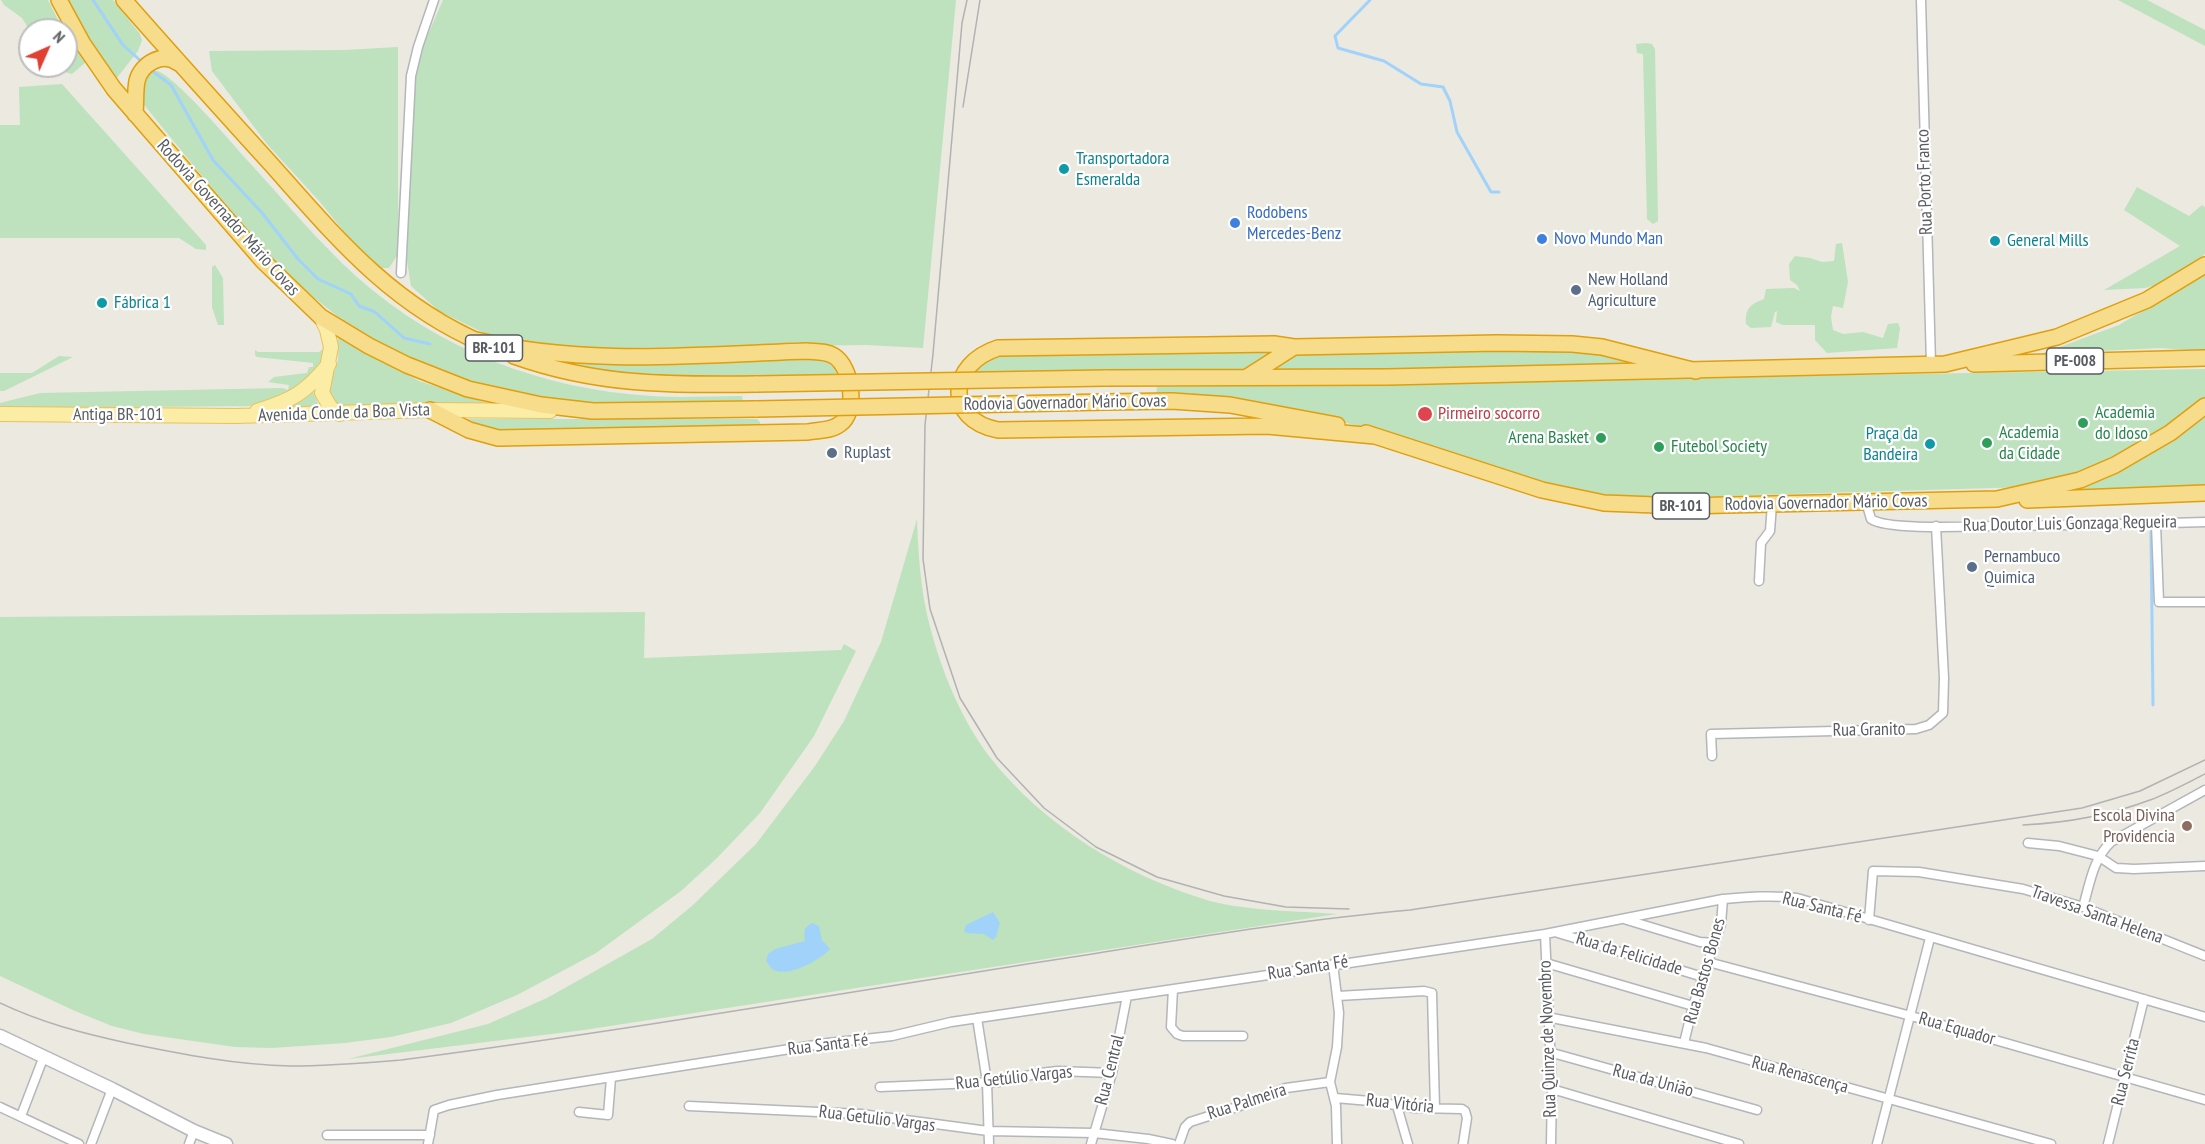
<!DOCTYPE html>
<html>
<head>
<meta charset="utf-8">
<style>
  body { margin:0 }
  #map { position:relative; width:2205px; height:1144px; overflow:hidden; background:#ebe9e0; font-family:"PT Sans Narrow",sans-serif }
  canvas { display:block }
  .north { position:absolute; left:18px; top:18px; width:60px; height:60px; box-sizing:border-box; background:#fff; border:2px solid #bdbebf; border-radius:50%; rotate:45deg; font-size:16px; font-weight:700; line-height:24px; text-align:center; color:#595c60 }
  .north::after { content:''; display:block; margin:auto; width:21px; height:27px; background:#e04032; clip-path:polygon(50% 0,100% 100%,50% 72%,0 100%) }
</style>
</head>
<body>
<div id="map">
<canvas width="2205" height="1144"></canvas>
<div class="north">N</div>
</div>
<script>
const ctx = document.querySelector('canvas').getContext('2d');
ctx.lineJoin = 'round';
function paint(path, color) {
  ctx.fillStyle = color;
  ctx.fill(path, 'evenodd');
}
function trace(path, color, width, dash) {
  ctx.strokeStyle = color;
  ctx.lineWidth = width;
  ctx.lineCap = dash ? 'butt' : 'round';
  ctx.setLineDash(dash || []);
  ctx.stroke(path);
}
function label(font, color, halo, rows, align = 'center') {
  ctx.font = font + ' "PT Sans Narrow",sans-serif';
  ctx.lineWidth = 4.5;
  ctx.setLineDash([]);
  ctx.textBaseline = 'middle';
  ctx.strokeStyle = halo;
  ctx.fillStyle = color;
  for (const [text, x, y, turn = 0] of rows) {
    ctx.save();
    ctx.translate(x, y);
    ctx.rotate((+turn || 0) * Math.PI / 180);
    ctx.textAlign = isNaN(turn) ? turn : align;
    if (halo) ctx.strokeText(text, 0, 0);
    ctx.fillText(text, 0, 0);
    ctx.restore();
  }
}
paint(new Path2D(`
  M 1,0 L 48,0 L 63,30 L 30,31 L 22,18 L 4,5 Z
  M 67,0 L 113,0 L 140,34 L 142,40 L 138,51 L 116,79 L 93,49 Z
  M 443,0 L 956,0 L 923,348 L 866,345 L 542,349 L 504,341 L 484,333 L 439,311 L 411,286 L 407,261 L 410,131 L 416,62 Z
  M 2118,0 L 2147,0 L 2205,30 L 2205,46 Z
  M 66,35 L 86,62 L 72,74 L 65,72 L 59,66 L 66,66 Z
  M 1646,43 L 1652,44 L 1655,49 L 1658,221 L 1653,224 L 1647,219 L 1643,54 L 1637,53 L 1636,44 Z
  M 398,47 L 398,254 L 389,268 L 379,268 L 354,244 L 320,202 L 267,144 L 212,71 L 209,51 L 344,50 Z
  M 157,71 C 174,75 232,143 247,160 C 283,199 318,242 358,278 C 441,351 542,389 651,396 C 681,398 712,396 742,396 L 743,403 L 561,404 L 460,382 L 408,360 L 357,332 L 291,279 L 237,219 L 145,106 L 142,102 L 140,85 L 150,73 Z
  M 62,84 L 206,245 L 206,250 L 196,249 L 179,238 L 0,238 L 0,125 L 20,125 L 19,87 Z
  M 2137,187 L 2189,216 L 2202,205 L 2205,207 L 2205,254 L 2172,281 L 2145,288 L 2104,290 L 2180,246 L 2124,210 Z
  M 1842,243 L 1848,282 L 1843,308 L 1833,306 L 1831,317 L 1833,330 L 1843,334 L 1863,332 L 1883,338 L 1888,324 L 1898,323 L 1900,328 L 1897,348 L 1827,353 L 1815,340 L 1815,325 L 1783,325 L 1776,322 L 1777,311 L 1775,312 L 1771,327 L 1751,328 L 1746,324 C 1745,309 1750,304 1764,299 L 1766,289 L 1794,288 L 1800,291 L 1797,285 L 1790,280 L 1789,264 L 1795,256 L 1810,258 L 1822,262 L 1834,261 L 1836,244 Z
  M 215,265 L 223,278 L 224,325 L 218,325 L 212,307 L 212,267 Z
  M 2205,274 L 2205,351 L 2159,348 L 2041,354 L 2119,325 Z
  M 338,336 L 419,381 L 493,405 L 345,407 C 314,394 335,379 338,359 C 339,351 337,343 338,336 Z
  M 1572,344 L 1696,371 L 968,375 L 988,355 Z
  M 255,350 L 258,352 L 319,352 L 322,350 L 324,350 L 324,360 L 302,387 L 259,406 L 0,408 L 0,403 L 40,393 L 282,388 L 288,390 L 289,385 L 268,382 L 274,377 L 307,373 L 309,367 L 313,367 L 313,363 L 257,357 L 255,355 Z
  M 59,356 L 73,357 L 4,391 L 0,391 L 0,373 L 32,373 Z
  M 816,358 C 826,360 835,365 837,376 C 749,376 640,386 556,361 Z
  M 2205,369 L 2205,490 L 2082,492 L 2028,487 L 1685,497 L 1620,496 L 1593,493 L 1551,484 L 1310,412 L 1237,400 L 1156,396 L 1157,387 Z
  M 313,391 L 319,407 L 287,410 Z
  M 460,419 L 757,419 L 760,422 L 760,427 L 496,431 Z
  M 917,519 C 918,549 920,580 926,610 C 937,660 958,715 989,756 C 1043,826 1126,876 1210,901 C 1248,911 1298,911 1337,914 L 584,1030 L 348,1059 L 488,1024 L 547,998 L 652,939 L 693,905 L 756,844 L 815,766 L 844,721 L 881,642 Z
  M 645,612 L 644,658 L 841,650 L 844,644 L 856,651 L 814,736 L 760,813 L 717,858 L 681,891 L 596,953 L 517,995 L 451,1023 L 391,1037 L 345,1043 L 272,1048 L 235,1047 L 144,1034 L 112,1026 L 75,1011 L 0,976 L 0,617 Z`), '#bde2bd');
paint(new Path2D(`
  M 993,912 L 1000,923 L 996,937 L 993,940 L 984,934 L 966,933 L 964,931 L 966,925 Z
  M 812,923 L 819,926 L 822,940 L 830,949 C 820,960 787,979 772,969 C 771,968 767,962 766,961 L 768,954 L 775,949 L 805,941 C 804,931 803,928 812,923 Z`), '#a1d3fa');
trace(new Path2D(`
  M 93,0 L 123,45 L 142,62
  M 1370,0 L 1335,36 L 1338,48 L 1384,61 L 1421,84 L 1443,87 L 1450,101 L 1457,132 L 1491,192 L 1499,192
  M 151,70 L 171,85 L 213,160 L 263,214 L 298,259 L 318,279 L 351,294 L 359,306 L 375,312 L 404,338 L 430,344
  M 2151,532 L 2153,705`), '#a1d3fa', 3);
const street = new Path2D(`
  M 1921,0 L 1931,364
  M 401,273 L 411,76 L 418,47 L 434,0
  M 1866,502 L 1871,519 C 1888,531 1977,526 2003,526 C 2070,525 2138,524 2205,522
  M 2156,524 L 2159,602 L 2205,602
  M 1759,581 L 1761,543 L 1770,531 L 1772,504
  M 1712,756 L 1711,734 L 1916,729 L 1929,725 L 1943,713 L 1944,678 L 1936,526
  M 2028,843 L 2059,846 L 2098,856 L 2116,868 L 2134,869 L 2205,866
  M 2083,907 C 2090,883 2093,859 2111,842 L 2205,790
  M 1627,920 L 1700,942 L 1715,943
  M 1869,920 L 1873,871 L 1919,872 L 2023,889 L 2083,907 L 2205,956
  M 1558,933 L 1703,977
  M 1545,934 L 1552,1089 L 1551,1144
  M 1708,962 L 1911,1016 L 2205,1100
  M 1546,963 L 1693,1006
  M 1333,964 L 1339,1013 L 1337,1047 L 1330,1082 L 1336,1106 L 1337,1144
  M 1173,989 L 1171,1027 L 1177,1034 L 1183,1036 L 1243,1036
  M 1338,996 L 1424,991 L 1432,993 L 1435,1108
  M 1547,1017 L 1706,1048 L 2051,1144
  M 977,1018 L 987,1082 L 989,1144
  M 1684,1043 L 1693,1006 L 1721,924 L 1723,899
  M 1549,1052 L 1757,1110
  M 880,1087 L 998,1082 L 1040,1073 L 1058,1071 L 1112,1073
  M 1552,1089 L 1739,1144
  M 1335,1098 L 1370,1101 L 1415,1108 L 1462,1109 L 1465,1111 L 1467,1118 L 1463,1144
  M 689,1106 L 861,1114 L 988,1131 L 1094,1133 L 1148,1139 L 1172,1144
  M 1397,1106 L 1408,1144
  M 0,1107 L 79,1144
  M 579,1112 L 608,1115 L 611,1078
  M 21,1116 L 44,1056
  M 327,1135 L 430,1135
  M 91,1144 L 112,1089
  M 189,1144 L 194,1131
  M 428,1144 L 434,1110 L 449,1105 L 497,1095 L 828,1043 L 892,1036 L 951,1022 L 1545,934 L 1723,899 C 1748,897 1772,895 1797,898 L 2205,1017
  M 1091,1144 L 1112,1073 L 1127,996
  M 1179,1144 L 1185,1127 L 1190,1122 L 1237,1107 L 1286,1088 L 1330,1082
  M 1877,1144 L 1930,938
  M 2108,1144 L 2144,999`);
const secondary = new Path2D(`
  M 0,1036 L 112,1089 L 194,1131 L 226,1144`);
const primary = new Path2D(`
  M 321,317 L 327,330 L 331,347 L 322,393 L 331,408 L 340,414
  M 257,411 C 293,400 305,393 329,364
  M 0,414 L 236,416 L 430,410 L 550,411`);
const highway = new Path2D(`
  M 59,0 L 83,44 L 114,89 L 263,261 L 321,317 L 369,346 L 407,365 L 468,389 L 541,405 L 593,411 L 757,409
  M 124,0 C 172,55 221,109 270,163 C 335,236 390,304 484,344
  M 135,114 C 136,104 135,91 137,81 C 141,64 163,51 178,63
  M 514,356 C 598,386 670,385 757,384
  M 1974,364 L 2205,358
  M 1247,377 L 1294,347
  M 1105,378 L 1388,377 L 1945,364 L 2057,337 L 2147,300 L 2205,265
  M 1106,402 L 1172,401 L 1230,405 L 1337,425
  M 430,410 L 469,430 L 498,438 L 808,432 C 818,430 831,431 840,424 C 858,412 852,367 834,356 C 826,351 816,352 806,351 C 697,355 584,366 476,340
  M 1366,433 L 1542,490 L 1604,503 L 1681,506 L 1997,499 L 2080,480 L 2115,465 L 2170,433 L 2205,406
  M 1375,436 L 1267,426 L 998,430 C 944,420 948,364 998,348 L 1274,344 L 1294,347 L 1497,343 L 1572,344 L 1602,347 L 1696,371
  M 2027,500 L 2205,493`);
trace(street, '#b3b6ba', 11);
trace(secondary, '#b4b7bc', 15);
trace(primary, '#e9c25b', 16);
trace(highway, '#e09f0b', 18);
trace(street, '#fff', 8);
trace(secondary, '#fff', 12);
trace(primary, '#fbeda6', 14);
trace(highway, '#f7dc8b', 15);
trace(new Path2D(`
  M 967,0 L 962,23 L 933,354 L 925,425 L 923,559 L 930,609 L 960,698 L 997,758 L 1044,808 L 1096,847 L 1157,877 L 1224,896 L 1286,907 L 1349,909
  M 963,107 L 980,0
  M 2023,825 C 2066,823 2110,815 2150,800 C 2169,793 2187,783 2205,774
  M 0,1003 C 42,1023 82,1033 127,1043 C 181,1054 236,1065 291,1066 C 327,1066 364,1063 401,1060 C 614,1032 827,996 1040,962 C 1163,943 1286,921 1410,910 L 2082,808 L 2140,791 L 2205,760`), '#b1b2b2', 1.5);
const highwayBridge = new Path2D(`
  M 757,384 L 1105,378
  M 757,409 L 1106,402`);
trace(highwayBridge, '#e09f0b', 18, []);
trace(highwayBridge, '#f7dc8b', 15);
for (const [x, y, r, color] of [
  [1064,169,6,"#0f9aa8"],
  [1235,223,6,"#3f7fe0"],
  [1542,239,6,"#3f7fe0"],
  [1995,241,6,"#0f9aa8"],
  [1576,290,6,"#5c6f8a"],
  [102,303,6,"#0f9aa8"],
  [1425,414,8,"#e0444e"],
  [2083,423,6,"#2e9e5b"],
  [1601,438,6,"#2e9e5b"],
  [1987,443,6,"#2e9e5b"],
  [1930,444,6,"#0f9aa8"],
  [1659,447,6,"#2e9e5b"],
  [832,453,6,"#5c6f8a"],
  [1972,567,6,"#5c6f8a"],
  [2187,826,6,"#8d6e63"]
]) {
  const dot = new Path2D();
  dot.arc(x, y, r, 0, 2 * Math.PI);
  ctx.fillStyle = color;
  ctx.fill(dot);
  trace(dot, '#fff', 2);
}
for (const [x, y, w] of [
  [494,348,57],
  [2075,361,57],
  [1681,506,57]
]) {
  const box = new Path2D();
  box.roundRect(x - w / 2, y - 13, w, 26, 4.5);
  ctx.fillStyle = '#fff';
  ctx.fill(box);
  trace(box, '#595c60', 1.5);
}
label('bold 16px', '#595c60', null, [
  ["BR-101",494,348],
  ["PE-008",2075,361],
  ["BR-101",1681,506]
]);
label('18px', '#0d838f', '#fff', [
  ["Transportadora",1076,159],
  ["Esmeralda",1076,180],
  ["General Mills",2007,241],
  ["Fábrica 1",114,303],
  ["Praça da",1918,434,"right"],
  ["Bandeira",1918,455,"right"]
], 'left');
label('18px', '#595c60', '#fff', [
  ["Rua Porto Franco",1925,182,-92],
  ["Rodovia Governador Mário Covas",228,218,48],
  ["Rodovia Governador Mário Covas",1065,403,-1],
  ["Avenida Conde da Boa Vista",344,413,-2],
  ["Antiga BR-101",118,415],
  ["Rodovia Governador Mário Covas",1826,503,-1],
  ["Rua Doutor Luis Gonzaga Regueira",2070,524,-1],
  ["Rua Granito",1869,730,-1],
  ["Rua Santa Fé",1822,908,14],
  ["Travessa Santa Helena",2097,915,20],
  ["Rua da Felicidade",1629,954,17],
  ["Rua Santa Fé",1308,968,-9],
  ["Rua Bastos Bones",1705,971,-74],
  ["Rua Equador",1957,1029,16],
  ["Rua Quinze de Novembro",1548,1039,-92],
  ["Rua Santa Fé",828,1045,-7],
  ["Rua Central",1110,1070,-76],
  ["Rua Serrita",2126,1072,-76],
  ["Rua Renascença",1800,1075,15],
  ["Rua Getúlio Vargas",1014,1078,-6],
  ["Rua da União",1653,1081,15],
  ["Rua Palmeira",1247,1102,-18],
  ["Rua Vitória",1400,1104,6],
  ["Rua Getulio Vargas",877,1119,7]
]);
label('18px', '#366cbe', '#fff', [
  ["Rodobens",1247,213],
  ["Mercedes-Benz",1247,234],
  ["Novo Mundo Man",1554,239]
], 'left');
label('18px', '#4e5e75', '#fff', [
  ["New Holland",1588,280],
  ["Agriculture",1588,301],
  ["Ruplast",844,453],
  ["Pernambuco",1984,557],
  ["Quimica",1984,578]
], 'left');
label('18px', '#27864d', '#fff', [
  ["Academia",2095,413],
  ["do Idoso",2095,434],
  ["Academia",1999,433],
  ["da Cidade",1999,454],
  ["Arena Basket",1589,438,"right"],
  ["Futebol Society",1671,447]
], 'left');
label('18px', '#be3a42', '#fff', [
  ["Pirmeiro socorro",1438,414]
], 'left');
label('18px', '#785e54', '#fff', [
  ["Escola Divina",2175,816],
  ["Providencia",2175,837]
], 'right');
</script>
</body>
</html>
